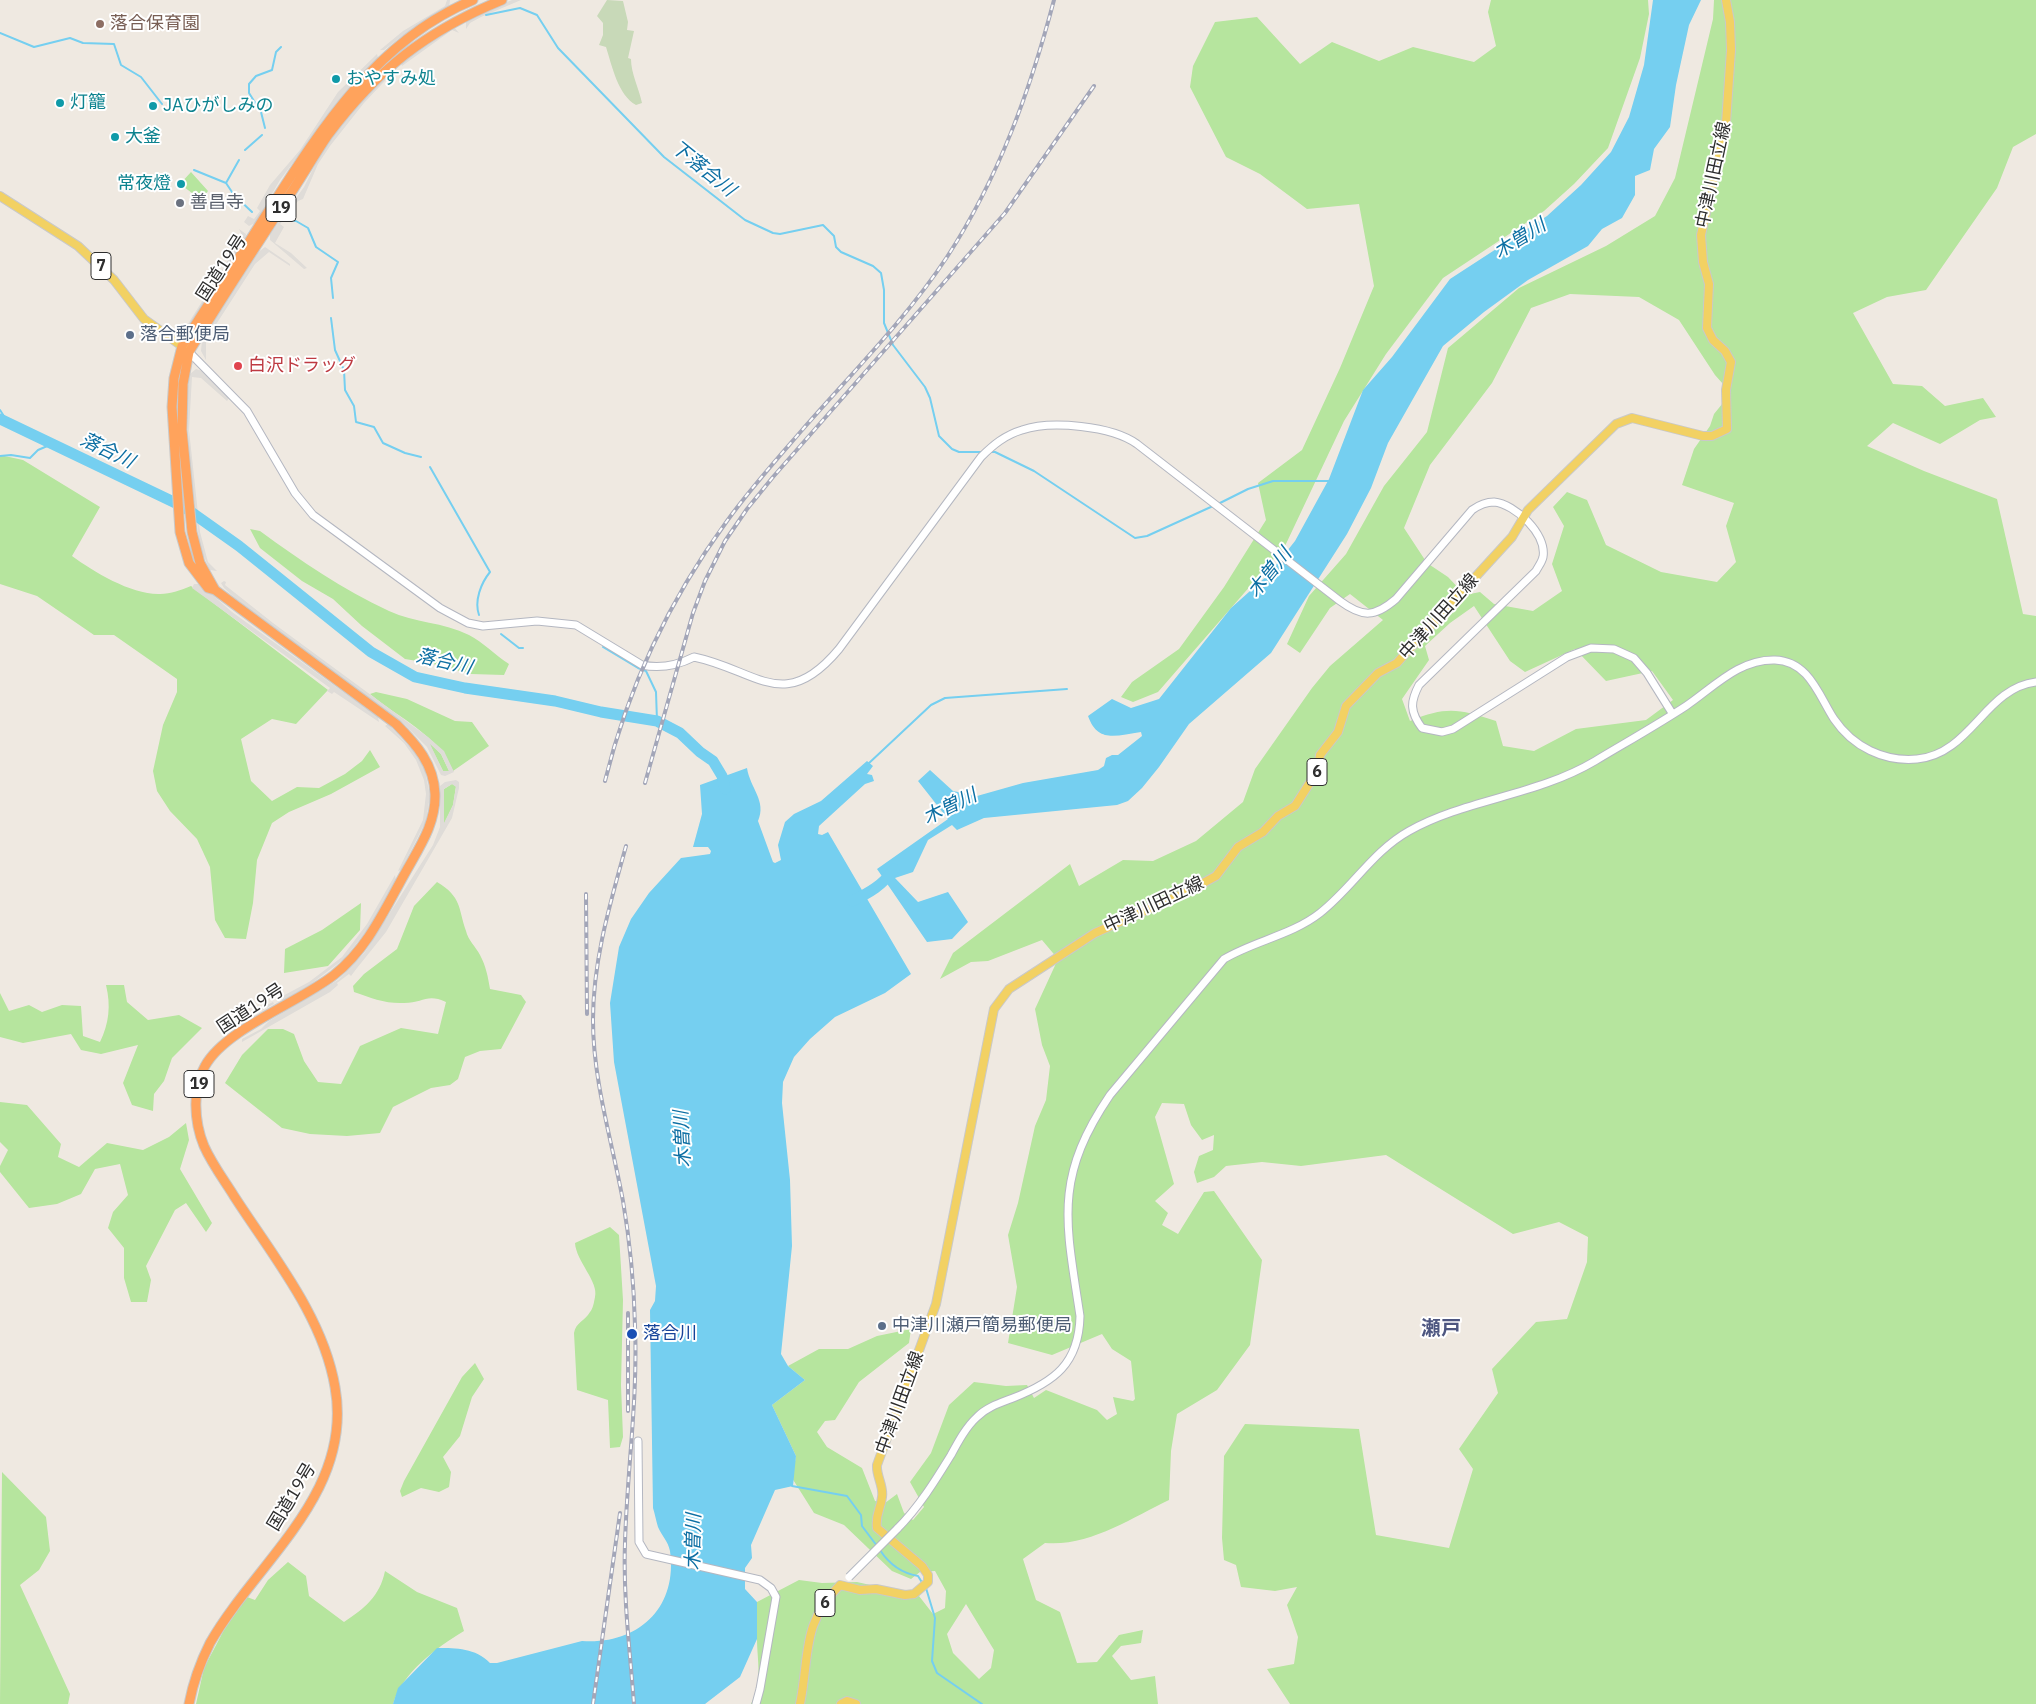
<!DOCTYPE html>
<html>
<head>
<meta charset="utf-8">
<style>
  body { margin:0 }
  canvas { display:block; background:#efe9e1 }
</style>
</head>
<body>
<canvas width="2036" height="1704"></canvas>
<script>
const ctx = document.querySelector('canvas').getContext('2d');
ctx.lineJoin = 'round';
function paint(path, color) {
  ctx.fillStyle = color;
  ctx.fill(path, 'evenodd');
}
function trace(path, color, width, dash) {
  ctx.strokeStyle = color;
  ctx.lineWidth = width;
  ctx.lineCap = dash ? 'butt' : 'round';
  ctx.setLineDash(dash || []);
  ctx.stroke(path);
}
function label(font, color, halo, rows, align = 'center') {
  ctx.font = font + ' "IBM Plex Sans","Noto Sans JP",sans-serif';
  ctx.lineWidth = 4;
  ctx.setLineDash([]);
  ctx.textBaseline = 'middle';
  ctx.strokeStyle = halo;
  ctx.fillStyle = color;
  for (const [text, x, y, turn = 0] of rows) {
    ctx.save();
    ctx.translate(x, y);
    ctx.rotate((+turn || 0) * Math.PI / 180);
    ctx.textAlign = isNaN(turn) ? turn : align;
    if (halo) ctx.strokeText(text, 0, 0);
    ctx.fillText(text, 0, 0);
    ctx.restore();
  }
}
paint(new Path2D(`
  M 1491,0 L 1648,0 L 1649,14 L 1640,58 L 1608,148 L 1574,184 L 1544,211 L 1443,278 L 1386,354 L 1344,421 L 1285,546 L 1158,692 L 1133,702 L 1121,697 L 1132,682 L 1179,649 L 1224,587 L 1266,520 L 1258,483 L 1302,450 L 1340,368 L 1374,286 L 1359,204 L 1307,209 L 1260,174 L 1226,157 L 1190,87 L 1193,66 L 1215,22 L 1257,17 L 1300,64 L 1332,42 L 1379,61 L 1413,47 L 1474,62 L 1496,46 L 1488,12 Z
  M 1714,0 L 2036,0 L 2036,134 L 2013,147 L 1997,188 L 1926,290 L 1887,297 L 1853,313 L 1893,384 L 1922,386 L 1945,406 L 1983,398 L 1996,417 L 1980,420 L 1940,444 L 1893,423 L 1867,446 L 1924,471 L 1997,499 L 2023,614 L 2036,616 L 2036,1704 L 1290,1704 L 1267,1669 L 1294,1664 L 1298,1637 L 1287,1605 L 1297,1587 L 1275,1591 L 1241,1587 L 1236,1565 L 1224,1560 L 1222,1538 L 1224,1456 L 1245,1424 L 1359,1429 L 1376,1535 L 1449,1548 L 1473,1469 L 1459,1449 L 1498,1393 L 1492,1369 L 1536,1322 L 1567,1319 L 1587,1262 L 1588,1237 L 1559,1222 L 1513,1234 L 1386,1155 L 1301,1166 L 1262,1162 L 1226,1166 L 1214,1177 L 1197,1183 L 1194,1172 L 1199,1156 L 1213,1150 L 1214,1135 L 1202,1140 L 1191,1125 L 1184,1104 L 1162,1103 L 1155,1117 L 1174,1184 L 1155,1201 L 1168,1213 L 1162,1225 L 1178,1234 L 1204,1192 L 1214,1191 L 1262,1260 L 1250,1345 L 1217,1390 L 1177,1414 L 1171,1451 L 1169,1500 C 1131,1518 1089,1547 1045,1543 L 1023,1559 L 1036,1600 L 1060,1612 L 1077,1663 L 1097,1662 L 1119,1635 L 1143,1630 L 1141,1643 L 1121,1646 L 1112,1656 L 1131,1680 L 1155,1676 L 1158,1704 L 751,1704 C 763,1680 757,1662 757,1638 C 756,1626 757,1614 757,1602 L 799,1580 L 822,1583 L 857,1582 L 919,1596 L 933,1614 L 945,1608 L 946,1591 L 935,1571 L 920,1572 L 911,1579 L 892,1571 L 844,1525 L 814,1513 L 792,1478 L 796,1456 L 772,1405 L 805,1380 L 788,1366 L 819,1349 L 848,1349 L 877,1336 L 911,1329 L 909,1343 L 859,1382 L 835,1420 L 825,1421 L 817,1432 L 827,1447 L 862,1468 L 875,1501 L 885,1503 L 897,1494 L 904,1513 L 913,1520 L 924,1507 L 910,1482 L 931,1453 L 949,1405 L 974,1382 L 1006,1386 L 1027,1385 L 1034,1398 L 1046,1390 L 1097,1410 L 1107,1420 L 1117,1414 L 1113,1397 L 1133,1401 L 1135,1399 L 1131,1361 L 1112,1349 L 1102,1334 L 1052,1355 L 1008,1343 L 1017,1287 L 1008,1235 L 1018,1203 L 1035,1126 L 1046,1100 L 1050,1066 L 1042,1045 L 1035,1009 L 1058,959 L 1042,940 L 988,961 L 971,962 L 940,979 L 953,953 L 1070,864 L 1079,886 L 1123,860 L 1153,861 L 1196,841 L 1243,802 L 1255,769 L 1312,688 L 1330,666 L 1383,620 L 1350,594 L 1330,608 L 1300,653 L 1287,644 L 1309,596 L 1346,554 L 1384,486 L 1427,432 L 1448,348 L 1519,288 L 1606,246 L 1655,216 L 1675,178 L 1713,19 ZM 1570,294 L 1639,297 L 1679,320 L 1715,375 L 1731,393 L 1714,414 L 1710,426 L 1694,449 L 1682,485 L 1734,503 L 1726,526 L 1736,562 L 1717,582 L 1661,572 L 1606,545 L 1587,500 L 1567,492 L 1553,507 L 1564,526 L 1552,564 L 1562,591 L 1533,611 L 1494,604 L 1480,592 L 1465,595 L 1448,577 L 1427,563 L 1404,528 L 1430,465 L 1492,383 L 1531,308 ZM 1474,606 L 1510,661 L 1525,672 L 1575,649 L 1606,681 L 1652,671 L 1673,700 L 1646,720 L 1576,729 L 1534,751 L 1503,746 L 1496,721 C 1459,709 1447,706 1410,721 L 1402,699 L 1429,660 L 1425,646 L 1450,623 ZM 966,1604 L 994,1650 L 991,1668 L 979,1679 L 953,1653 L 947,1634 Z
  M 191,172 L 208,191 L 204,196 L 199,193 L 196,196 L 180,184 Z
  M 0,455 L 23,460 L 100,507 L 72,556 C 94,572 132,595 160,594 C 171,594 181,590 191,586 L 328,690 L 296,724 L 272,719 L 241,739 L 251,781 L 272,801 L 297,787 L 319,788 L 345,774 L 362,761 L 370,750 L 380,767 L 331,794 L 289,812 L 272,823 L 257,860 L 253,903 L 246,939 L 225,938 L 215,920 L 210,867 L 197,839 L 170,811 L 157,791 L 153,771 L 163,725 L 177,692 L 177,679 L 114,635 L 94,635 L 37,596 L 0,584 Z
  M 250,529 L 260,531 C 301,561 342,589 389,611 C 415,623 443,622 469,635 C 483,642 495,655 509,664 L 504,675 L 471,674 L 429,663 L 405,659 L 362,626 L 333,599 L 302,581 L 260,548 Z
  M 376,692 L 407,699 L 455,721 L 472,722 L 489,746 L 453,771 C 437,734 400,719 370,694 Z
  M 428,741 L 441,754 L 449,771 L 443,771 Z
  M 452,784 L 456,786 L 453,805 L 444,824 L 444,789 Z
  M 437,882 C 462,897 458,908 466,931 C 468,940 476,947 480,955 C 486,966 488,977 490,989 L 521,995 L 526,1002 L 501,1049 L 480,1051 L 465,1057 L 458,1079 L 450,1085 L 431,1088 L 393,1107 L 380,1133 L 347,1136 L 310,1134 L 282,1128 L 225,1083 L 242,1055 L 268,1029 L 283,1029 L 294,1034 L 304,1061 L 318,1082 L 341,1084 L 360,1046 L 401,1028 L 438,1034 L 446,1002 C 427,993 423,1003 404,1003 C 386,1004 371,998 354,992 L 353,986 L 364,974 L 397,949 L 414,906 Z
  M 361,903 L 360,930 L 328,966 L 284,973 L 285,949 L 322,930 Z
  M 106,985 L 124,985 L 127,1002 L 148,1020 L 179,1015 L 202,1028 L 172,1058 L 164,1081 L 154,1094 L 153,1111 L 132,1105 L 123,1083 L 138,1045 L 101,1054 L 81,1050 L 71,1034 L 23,1043 L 0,1037 L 0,993 L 9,1011 L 29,1005 L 42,1012 L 62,1005 L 81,1006 L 83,1036 L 100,1042 C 109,1023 111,1006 106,985 Z
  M 0,1102 L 27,1105 L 61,1144 L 58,1157 L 79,1167 L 107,1143 L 143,1150 L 169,1137 L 186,1123 L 189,1140 L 180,1169 L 212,1223 L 206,1232 L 186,1203 L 175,1210 L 146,1266 L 151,1280 L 147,1302 L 131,1302 L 124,1278 L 124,1248 L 108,1228 L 113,1212 L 128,1195 L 120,1164 L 95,1169 L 81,1194 L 57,1204 L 29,1208 L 0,1172 L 0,1166 L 8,1150 L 0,1142 Z
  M 610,1227 L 619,1235 L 623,1300 L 621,1385 L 623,1437 L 620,1447 L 610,1448 L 608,1400 L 577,1390 L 574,1333 C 576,1322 585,1321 590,1312 C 593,1309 594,1302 595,1297 C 599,1282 576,1261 575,1243 Z
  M 475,1363 L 484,1379 L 472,1397 L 460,1436 L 443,1457 L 451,1472 L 449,1487 L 439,1492 L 421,1488 L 402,1497 L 400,1491 L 404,1481 L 462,1377 Z
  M 2,1472 L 46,1517 L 50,1551 L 39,1570 L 20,1585 L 70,1694 L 68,1704 L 0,1704 Z
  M 288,1562 L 306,1576 L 309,1596 L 344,1622 C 364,1609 380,1596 385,1571 L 417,1592 L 457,1608 L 464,1631 C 436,1648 403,1672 393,1704 L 196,1704 L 204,1668 L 224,1630 L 247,1597 L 255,1600 L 268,1580 Z`), '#b6e59e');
paint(new Path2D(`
  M 607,0 L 623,1 L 628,22 L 627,30 L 634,31 L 628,58 L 631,59 C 631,74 639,88 642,103 L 636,105 C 618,95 612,66 606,47 L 599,45 L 603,35 L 603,23 L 597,16 Z`), '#c8d9b8');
paint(new Path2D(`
  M 447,0 L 450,0 L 449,8 L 402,36 L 384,50 L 380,50 L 403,31 L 445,6 Z
  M 512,0 L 521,0 L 481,17 L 470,23 L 466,29 L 466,21 L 475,15 Z
  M 454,27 L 459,33 L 452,30 L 402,66 L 401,63 L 415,51 Z
  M 377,54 L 378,58 L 340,100 L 280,180 L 255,223 L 249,226 L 244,222 L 248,216 L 254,219 L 260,211 L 257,208 L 270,185 L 300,150 L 338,92 Z
  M 398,67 L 364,103 L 330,146 L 318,164 L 303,199 L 298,201 L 280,224 L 284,227 L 275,243 L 291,253 L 307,268 L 304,269 L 270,240 L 270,234 L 304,187 L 319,157 L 335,134 L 369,93 Z
  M 239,229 L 246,234 L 245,239 L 185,332 L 180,336 L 169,331 L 169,327 L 174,330 L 186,327 L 228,260 L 242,235 Z
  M 265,247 L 290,264 L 290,266 L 269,252 L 255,264 L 206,340 L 206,360 L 201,351 L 202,340 L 257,253 Z
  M 196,369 L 205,372 L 229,398 L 227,401 L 201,378 L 192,377 L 189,430 L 200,532 L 208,562 L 217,571 L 210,570 L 200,548 L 189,455 L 187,392 L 190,374 Z
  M 224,581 L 226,582 L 225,585 L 273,623 L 428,737 L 444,751 L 454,772 L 445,776 L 441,775 L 427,747 L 405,725 L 235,598 L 224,588 L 221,583 ZM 430,744 L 441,754 L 449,771 L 443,771 Z
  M 194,584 L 200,584 L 232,612 L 378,717 L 379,722 L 334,692 L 332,694 L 327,691 L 330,688 L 192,588 Z
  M 388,724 L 418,756 L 425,771 L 430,796 L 426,821 L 401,870 L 398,871 L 423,820 L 426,794 L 424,780 L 416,760 L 404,743 L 385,726 Z
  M 456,780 L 459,782 L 459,788 L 452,818 L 386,932 L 357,968 L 351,976 L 349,974 L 337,983 L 338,985 L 330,992 L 242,1042 L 242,1039 L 261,1029 L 269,1021 L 338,980 L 365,952 L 433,845 L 440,827 L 440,786 L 445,782 ZM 452,784 L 456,787 L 453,805 L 444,823 L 444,789 Z
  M 395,875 L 396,881 L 372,924 L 344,959 L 311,984 L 284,1000 L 280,1000 L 279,998 L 309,982 L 342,957 L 367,924 Z
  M 273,1002 L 274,1004 L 229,1028 L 247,1015 Z`), '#dfdcd8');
paint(new Path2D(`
  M 1653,0 L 1701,0 L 1689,25 L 1676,85 L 1670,127 L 1654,149 L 1650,170 L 1635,176 L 1635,195 L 1622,218 L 1602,229 L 1588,246 L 1528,280 L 1484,312 L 1443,346 L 1388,443 L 1371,488 L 1347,534 L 1271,653 L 1189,724 L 1159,767 L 1142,788 L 1128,801 L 1117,805 L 984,818 L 957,830 L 952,825 L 928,840 L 913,872 L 895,878 L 918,902 L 948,892 L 968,922 L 952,939 L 927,942 L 877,869 L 948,819 L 918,781 L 930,770 L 953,791 L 977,796 L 1023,783 L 1098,770 L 1104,766 L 1106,758 L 1112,755 L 1118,755 L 1142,736 L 1141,732 C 1117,735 1098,744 1088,716 L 1112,699 L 1131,708 L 1159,699 L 1231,608 L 1268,575 L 1295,541 L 1329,479 L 1363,390 L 1392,357 L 1450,279 L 1547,216 L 1581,185 L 1611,152 L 1629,117 L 1644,65 Z
  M 867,761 L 873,766 L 867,774 L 872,775 L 874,781 L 865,784 L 819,826 L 818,834 L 822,835 L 828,832 L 911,974 L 885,993 L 835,1017 L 810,1039 L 794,1057 L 783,1082 L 782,1103 L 790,1180 L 792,1246 L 781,1354 L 788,1366 L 805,1380 L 772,1405 L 796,1456 L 793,1486 L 775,1490 L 751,1545 L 752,1558 L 745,1568 L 745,1589 L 757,1602 L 757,1639 L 740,1677 L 705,1704 L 393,1704 L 398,1688 L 437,1648 C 457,1648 475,1648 490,1663 L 497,1663 L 582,1641 C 638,1645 678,1608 670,1551 C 668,1541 662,1536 658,1527 C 656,1521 655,1514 653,1508 L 650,1310 L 655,1301 L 656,1286 L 614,1062 L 610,1003 L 619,947 L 631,919 L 649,893 L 681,858 L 710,854 L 711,851 L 708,847 L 693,847 L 702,814 L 700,785 L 747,768 C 750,788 767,801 758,821 L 773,862 L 775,863 L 781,860 L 778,845 L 785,822 L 794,814 L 821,801 Z`), '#75cff0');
trace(new Path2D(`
  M 486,15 L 520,8 L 537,15 L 558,48 L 664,157 L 745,220 L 773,233 L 780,234 L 823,225 L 834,236 L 836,247 L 841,252 L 873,266 L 881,273 L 884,290 L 884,323 L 893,345 L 925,387 L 930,398 L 939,436 L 952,449 L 959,452 L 982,452
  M 0,33 L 34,47 L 70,38 L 83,43 L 114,44 L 121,65 L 141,77 L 162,104
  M 265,128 L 261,112 L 249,93 L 249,84 L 256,76 L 272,70 L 276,52 L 281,47
  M 245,150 L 262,135
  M 194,170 L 226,183 L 234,195 L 252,212
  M 226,183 L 239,160
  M 285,220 L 296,221 L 308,228 L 316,247 L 338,262 L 331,278 L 333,298
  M 331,318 L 335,350 L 344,370 L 345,390 L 354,406 L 356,422 L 374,427 L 383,443 L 405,453 L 421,457
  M 0,410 L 7,421
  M 989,452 L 995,452 L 1034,471 L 1135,538 L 1147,536 L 1213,506
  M 0,456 L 11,455 L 30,458 L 38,450 L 52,444
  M 430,467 L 490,572 C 481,583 474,601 479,615
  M 1218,504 L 1248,489 L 1273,481 L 1330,481
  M 501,634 L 519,648 L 523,648
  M 603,647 L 638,668 L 646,671 L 656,692 L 657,721
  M 868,764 L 931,705 L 945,698 L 1067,689
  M 792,1486 L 847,1496 L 861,1515 L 862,1526 L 877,1546
  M 880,1550 C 889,1564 901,1573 918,1576 L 923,1584
  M 926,1588 L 935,1618 L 932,1661 L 937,1673 L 982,1704`), '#75cff0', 2);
trace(new Path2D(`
  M 0,419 L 184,507 L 239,546 L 371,652 L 415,677 L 465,688 L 555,701 L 601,712 L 657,721 L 680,733 L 700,752 L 713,761 L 722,776 L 725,789
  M 852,901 C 869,893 883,885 894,869`), '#75cff0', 11);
const secondary = new Path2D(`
  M 189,352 L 247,411 L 295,493 L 313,515 L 440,608 L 468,623 L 483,626 L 537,621 L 576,625 L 642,665 C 660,669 678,665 694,657 C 757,670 784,715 839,649 L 981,457 C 993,445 1005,435 1022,430 C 1051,420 1112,426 1137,444 L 1340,601 C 1363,618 1375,617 1396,599 L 1472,510 C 1479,505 1485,502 1494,502 C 1515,504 1547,534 1543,557 C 1542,562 1538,567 1536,571 L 1419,685 C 1410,702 1410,712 1422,728 L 1442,732 L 1453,729 L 1567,657 L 1591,648 L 1614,649 L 1634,658 L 1647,673 L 1672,713
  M 638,1441 L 639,1542 L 646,1554 L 760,1580 L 771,1588 L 776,1597 L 760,1689 L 756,1704
  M 897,1529 C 919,1507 935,1481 951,1455 C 958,1442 966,1427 977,1417 C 987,1407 1000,1403 1013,1398 C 1054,1382 1079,1364 1080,1316 C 1066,1222 1053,1179 1110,1095 L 1224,959 C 1254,941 1292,935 1320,913 C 1352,888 1373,851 1409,831 C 1466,799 1536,796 1595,761 C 1625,743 1657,725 1686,706 C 1714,687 1739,659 1775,660 C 1809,661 1819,696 1834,719 C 1853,747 1884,762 1917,759 C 1971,754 1985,688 2036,682`);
const primary = new Path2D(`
  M 0,196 L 78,246 L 114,280 L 144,319 L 186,349
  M 800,1704 C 810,1655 801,1624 840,1585 L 860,1590 L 876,1589 L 905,1595 L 914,1594 L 928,1582 L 928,1575 L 922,1566 L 877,1528 C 875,1514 881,1509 882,1497 C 884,1486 876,1476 877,1465 L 936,1304 L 994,1009 L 1009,989 L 1095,933 L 1185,893 L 1216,876 L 1238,847 L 1263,832 L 1278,816 L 1295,806 L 1318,770 L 1320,755 L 1338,732 L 1346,706 L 1378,673 L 1397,663 L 1404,655 L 1512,537 L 1528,510 L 1616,424 L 1632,418 L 1703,436 L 1712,436 L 1727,429 L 1726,390 L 1731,362 L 1725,351 L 1713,340 L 1707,328 L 1709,284 L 1703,262 L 1701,235 L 1726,123 L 1731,50 L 1730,22 L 1726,0
  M 841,1704 L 847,1701 L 856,1704`);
const highway = new Path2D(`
  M 215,590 L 200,563 L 192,532 L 182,430 L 183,384 L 189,352 C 220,301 252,252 285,202 C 300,180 313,157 328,135 C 377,70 426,31 502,0
  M 189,1704 C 193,1683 200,1663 210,1643 C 257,1561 354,1493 335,1387 C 323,1316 272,1255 234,1196 C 224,1180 212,1164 204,1146 C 194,1122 192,1088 205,1066 C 225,1029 300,1002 334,975 C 367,949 384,911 404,875 C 418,849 436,825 435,794 C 434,764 416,744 396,724 L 215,590 L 208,588 L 189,563 L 180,532 L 172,407 L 174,378 L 182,346 C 208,304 236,263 262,221 C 317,135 374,41 473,0`);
trace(secondary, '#b4b7c1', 9);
trace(primary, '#c9c9c9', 10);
trace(highway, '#c9c9c9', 11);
trace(secondary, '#fff', 7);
trace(primary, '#f2d163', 8);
trace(highway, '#ffa35c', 9);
const rail = new Path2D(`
  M 605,781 C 628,687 670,599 727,521 C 750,489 777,459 803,429 C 852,373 906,319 947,257 C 999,177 1030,91 1054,0
  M 645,783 L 693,613 L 705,581 L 725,541 L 747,509 L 773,477 L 1005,213 L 1094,86
  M 626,846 C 610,904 593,960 593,1020 C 593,1081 612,1141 623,1201 C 630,1242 634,1284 635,1326 C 638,1399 627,1471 625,1543 C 623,1597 630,1651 634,1704
  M 586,894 L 587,1014
  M 628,1411 L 628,1313
  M 593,1704 L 620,1513`);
trace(rail, '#a3a6b8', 4);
trace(rail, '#fff', 2, [5.5]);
const secondaryBridge = new Path2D(`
  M 849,1577 L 897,1529`);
trace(secondaryBridge, '#b4b7c1', 9, []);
trace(secondaryBridge, '#fff', 7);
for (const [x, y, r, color] of [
  [100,24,5,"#8d6e63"],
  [336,79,5,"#0f9aa8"],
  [60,103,5,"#0f9aa8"],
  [153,106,5,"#0f9aa8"],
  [115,137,5,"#0f9aa8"],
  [181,184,5,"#0f9aa8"],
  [180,203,5,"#6b7280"],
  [130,335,5,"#5c6f8a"],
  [238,366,5,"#e0444e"],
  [882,1326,5,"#5c6f8a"],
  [632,1334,6,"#1a4fb4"]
]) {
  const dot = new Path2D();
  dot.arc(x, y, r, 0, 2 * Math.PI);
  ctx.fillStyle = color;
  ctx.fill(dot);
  trace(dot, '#fff', 2);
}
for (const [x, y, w] of [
  [281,208,30],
  [101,266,20],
  [1317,772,20],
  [199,1084,30],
  [825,1603,20]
]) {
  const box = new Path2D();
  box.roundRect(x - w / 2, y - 13.5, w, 27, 4);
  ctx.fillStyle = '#fff';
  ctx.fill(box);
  trace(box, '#2e2e2e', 1);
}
label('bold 16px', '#2e2e2e', null, [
  ["19",281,208],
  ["7",101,266],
  ["6",1317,772],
  ["19",199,1084],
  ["6",825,1603]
]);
label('18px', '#785e54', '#fff', [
  ["落合保育園",110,24]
], 'left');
label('18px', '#0d838f', '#fff', [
  ["おやすみ処",346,79],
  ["灯籠",70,103],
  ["JAひがしみの",163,106],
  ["大釜",125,137],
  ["常夜燈",171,184,"right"]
], 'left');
label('18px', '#2e2e2e', '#fff', [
  ["中津川田立線",1714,175,-78],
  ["国道19号",222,268,-57],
  ["中津川田立線",1439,617,-48],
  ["中津川田立線",1154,905,-25],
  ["国道19号",251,1009,-33],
  ["中津川田立線",900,1403,-70],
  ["国道19号",292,1497,-59]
]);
label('18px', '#5b616d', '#fff', [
  ["善昌寺",190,203]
], 'left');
label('18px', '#4e5e75', '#fff', [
  ["落合郵便局",140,335],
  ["中津川瀬戸簡易郵便局",892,1326]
], 'left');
label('18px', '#be3a42', '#fff', [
  ["白沢ドラッグ",248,366]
], 'left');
label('18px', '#164399', '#fff', [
  ["落合川",643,1334]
], 'left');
label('italic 19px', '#0d6fa3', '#fff', [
  ["下落合川",703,169,39],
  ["木曽川",1520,239,-32],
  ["落合川",107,451,26],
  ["木曽川",1270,573,-51],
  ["落合川",444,662,13],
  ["木曽川",950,807,-26],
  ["木曽川",683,1139,-93],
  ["木曽川",694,1542,-89]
]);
label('bold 20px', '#4d5680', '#fff', [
  ["瀬戸",1441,1329]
]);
</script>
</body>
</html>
